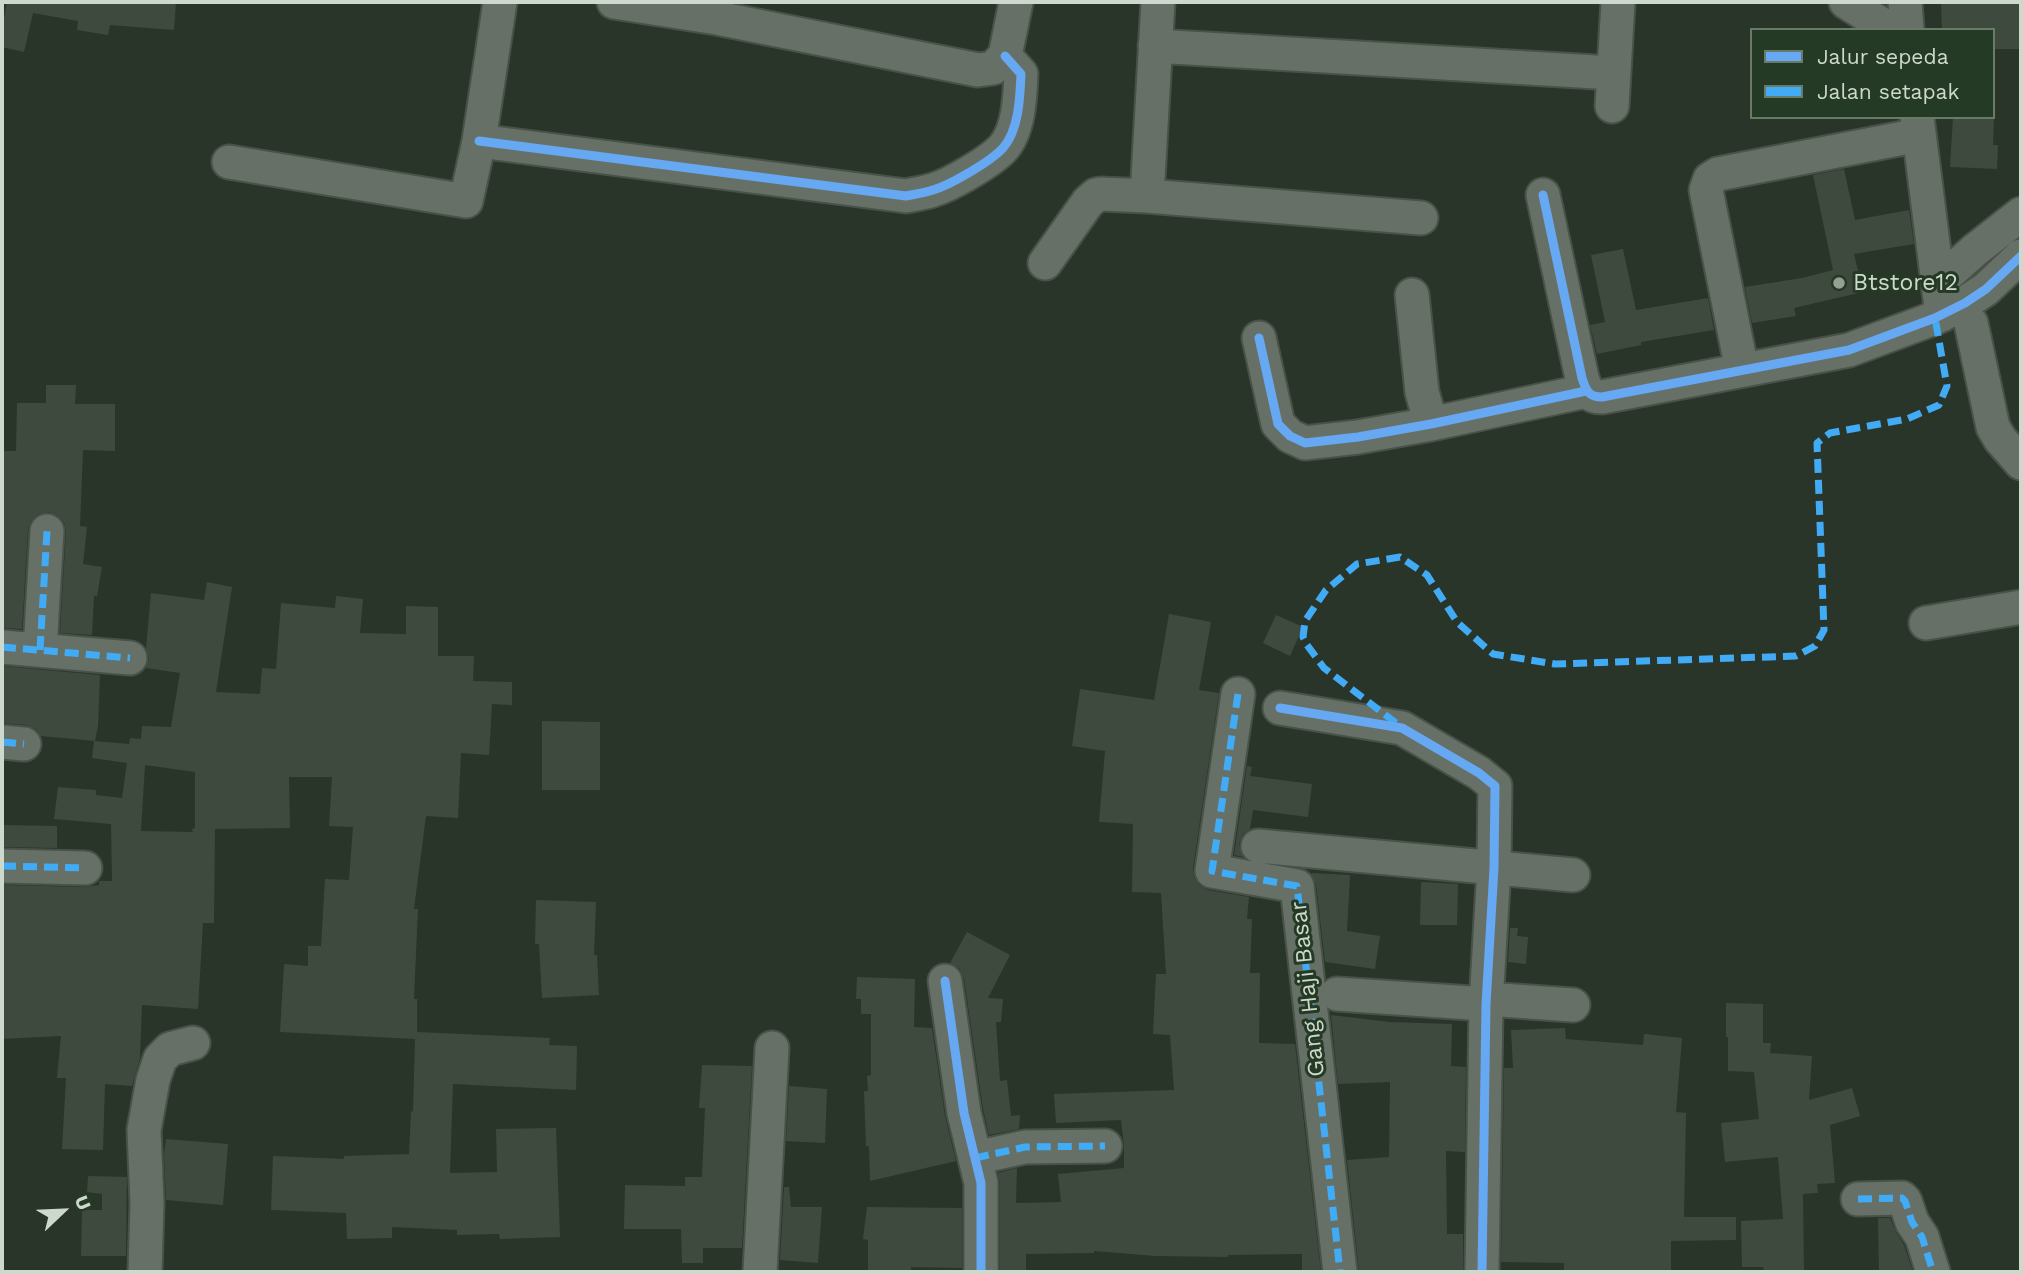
<!DOCTYPE html>
<html>
<head>
<meta charset="utf-8">
<style>
  body { margin:0 }
  #map { position:relative; width:2023px; height:1274px; overflow:hidden; background:#2a352a; font-family:"Work Sans",sans-serif }
  canvas { display:block }
  .frame { position:absolute; inset:0; border:4px solid #cdd9cc; pointer-events:none }
  .legend { position:absolute; left:1750px; top:28px; width:245px; height:91px; box-sizing:border-box; background:#253a25; border:2px solid #687a68; margin:0; padding:9px 12px; list-style:none; font-size:21px; color:#cdd9cc }
  .legend li { display:flex; align-items:center; gap:14px; height:35px }
  .legend b { width:35px; border:2px solid #687a68 }
  .north { position:absolute; left:28px; top:1176px; width:70px; height:70px; -webkit-text-stroke:5px #253a25; paint-order:stroke; rotate:67deg; font-size:19px; font-weight:700; line-height:28px; text-align:center; color:#cdd9cc }
  .north::after { content:''; display:block; margin:auto; width:24px; height:32px; background:#cdd9cc; clip-path:polygon(50% 0,100% 100%,50% 72%,0 100%) }
</style>
</head>
<body>
<div id="map">
<canvas width="2023" height="1274"></canvas>
<div class="frame"></div>
<ul class="legend">
<li><b style="height:9px;background:#66a8f1"></b>Jalur sepeda</li>
<li><b style="height:9px;background:#42abf6"></b>Jalan setapak</li>
</ul>
<div class="north">U</div>
</div>
<script>
const ctx = document.querySelector('canvas').getContext('2d');
ctx.lineJoin = 'round';
function paint(path, color) {
  ctx.fillStyle = color;
  ctx.fill(path, 'evenodd');
}
function trace(path, color, width, dash) {
  ctx.strokeStyle = color;
  ctx.lineWidth = width;
  ctx.lineCap = dash ? 'butt' : 'round';
  ctx.setLineDash(dash || []);
  ctx.stroke(path);
}
function label(font, color, halo, rows, align = 'center') {
  ctx.font = font + ' "Work Sans",sans-serif';
  ctx.lineWidth = 6;
  ctx.setLineDash([]);
  ctx.textBaseline = 'middle';
  ctx.strokeStyle = halo;
  ctx.fillStyle = color;
  for (const [text, x, y, turn = 0] of rows) {
    ctx.save();
    ctx.translate(x, y);
    ctx.rotate((+turn || 0) * Math.PI / 180);
    ctx.textAlign = isNaN(turn) ? turn : align;
    if (halo) ctx.strokeText(text, 0, 0);
    ctx.fillText(text, 0, 0);
    ctx.restore();
  }
}
paint(new Path2D(`
  M 7,2 L 176,2 L 174,30 L 110,25 L 108,35 L 77,30 L 78,21 L 33,13 L 24,52 L 2,47 L 2,29 Z
  M 1941,2 L 2021,2 L 2021,49 L 1993,49 L 1993,30 L 1942,30 Z
  M 1953,117 L 1994,117 L 1993,145 L 1998,145 L 1997,169 L 1950,167 Z
  M 1844,169 L 1855,220 L 1909,210 L 1914,244 L 1854,254 L 1863,292 L 1794,308 L 1796,316 L 1752,323 L 1745,287 L 1802,278 L 1833,270 L 1813,175 Z
  M 1623,249 L 1636,310 L 1708,298 L 1714,330 L 1641,342 L 1641,345 L 1597,354 L 1590,325 L 1605,322 L 1591,255 Z
  M 46,385 L 76,385 L 75,404 L 115,404 L 115,451 L 83,450 L 80,526 L 87,527 L 83,564 L 102,567 L 97,596 L 94,596 L 92,635 L 60,633 L 66,531 L 64,522 L 57,515 L 49,512 L 38,514 L 31,521 L 28,529 L 22,629 L 2,628 L 2,451 L 16,451 L 17,403 L 46,403 Z
  M 207,582 L 232,587 L 216,692 L 260,694 L 262,668 L 276,669 L 281,603 L 335,608 L 336,596 L 363,599 L 360,633 L 406,634 L 406,606 L 438,607 L 438,656 L 474,656 L 473,681 L 512,682 L 512,705 L 492,704 L 489,755 L 461,753 L 458,818 L 426,816 L 414,909 L 418,909 L 414,999 L 417,999 L 417,1032 L 550,1038 L 549,1045 L 577,1046 L 576,1090 L 453,1084 L 450,1173 L 497,1172 L 496,1129 L 556,1128 L 560,1237 L 500,1239 L 499,1234 L 457,1235 L 457,1230 L 392,1227 L 392,1238 L 347,1239 L 346,1213 L 271,1210 L 273,1156 L 344,1159 L 344,1156 L 409,1154 L 411,1111 L 413,1112 L 415,1039 L 280,1032 L 284,964 L 308,966 L 308,946 L 321,946 L 325,879 L 349,880 L 353,827 L 329,826 L 332,777 L 289,777 L 290,828 L 215,829 L 214,923 L 203,923 L 198,1009 L 142,1005 L 140,1058 L 132,1086 L 105,1084 L 103,1150 L 62,1149 L 66,1078 L 57,1078 L 61,1036 L 2,1039 L 2,885 L 85,887 L 99,885 L 99,881 L 112,881 L 111,824 L 54,819 L 58,787 L 96,790 L 96,795 L 122,798 L 127,763 L 92,758 L 94,741 L 129,744 L 130,738 L 141,739 L 142,726 L 171,727 L 180,673 L 146,668 L 149,659 L 146,648 L 151,593 L 204,600 ZM 145,765 L 195,772 L 195,828 L 192,829 L 193,832 L 141,831 Z
  M 1169,614 L 1211,622 L 1199,690 L 1219,693 L 1193,868 L 1194,877 L 1199,885 L 1208,890 L 1249,897 L 1247,919 L 1252,919 L 1250,973 L 1260,973 L 1259,1043 L 1295,1044 L 1321,1272 L 1302,1272 L 1302,1254 L 1228,1255 L 1228,1257 L 1156,1256 L 1094,1251 L 1094,1253 L 1026,1254 L 1026,1272 L 1000,1272 L 1000,1183 L 998,1173 L 1017,1168 L 1016,1203 L 1061,1202 L 1058,1174 L 1124,1168 L 1124,1145 L 1121,1120 L 1056,1123 L 1054,1094 L 1174,1090 L 1170,1035 L 1153,1034 L 1156,974 L 1166,974 L 1161,893 L 1132,892 L 1133,824 L 1099,822 L 1105,751 L 1072,746 L 1080,689 L 1154,700 Z
  M 1276,615 L 1303,627 L 1290,656 L 1263,643 Z
  M 2,666 L 100,675 L 98,726 L 95,741 L 41,736 L 36,729 L 26,725 L 2,723 Z
  M 542,721 L 600,722 L 600,790 L 542,790 Z
  M 1247,766 L 1252,767 L 1250,776 L 1312,784 L 1308,817 L 1253,810 L 1250,829 L 1243,834 L 1239,844 L 1243,857 L 1234,855 Z
  M 2,825 L 57,826 L 57,848 L 2,847 Z
  M 1311,873 L 1350,875 L 1347,931 L 1380,936 L 1375,969 L 1325,962 L 1316,884 Z
  M 1421,882 L 1458,884 L 1457,925 L 1420,925 Z
  M 536,900 L 596,902 L 594,955 L 597,955 L 599,995 L 542,998 L 539,944 L 535,944 Z
  M 1510,928 L 1518,928 L 1517,936 L 1528,937 L 1526,964 L 1508,962 Z
  M 967,932 L 1010,955 L 988,998 L 1003,999 L 1001,1022 L 996,1022 L 1000,1081 L 1007,1080 L 1011,1116 L 1020,1115 L 1019,1129 L 989,1135 L 983,1109 L 964,978 L 960,969 L 950,963 Z
  M 857,977 L 915,979 L 914,1027 L 932,1028 L 945,1116 L 956,1161 L 870,1181 L 869,1146 L 866,1146 L 864,1091 L 868,1091 L 867,1076 L 871,1075 L 871,1014 L 861,1014 L 861,999 L 856,999 Z
  M 1726,1003 L 1763,1004 L 1763,1043 L 1771,1043 L 1770,1053 L 1812,1056 L 1809,1100 L 1852,1088 L 1860,1116 L 1830,1125 L 1835,1183 L 1817,1184 L 1818,1193 L 1803,1194 L 1804,1272 L 1764,1272 L 1763,1267 L 1742,1267 L 1741,1221 L 1783,1219 L 1778,1157 L 1725,1162 L 1721,1123 L 1759,1119 L 1754,1072 L 1728,1071 L 1728,1037 L 1726,1037 Z
  M 1331,1015 L 1390,1022 L 1452,1024 L 1451,1066 L 1466,1067 L 1465,1152 L 1446,1151 L 1447,1234 L 1463,1234 L 1463,1272 L 1359,1272 L 1347,1160 L 1389,1157 L 1390,1082 L 1338,1084 Z
  M 1565,1028 L 1566,1039 L 1643,1045 L 1644,1034 L 1682,1038 L 1676,1112 L 1686,1113 L 1684,1217 L 1736,1217 L 1736,1240 L 1671,1241 L 1671,1272 L 1564,1272 L 1564,1263 L 1501,1262 L 1504,1068 L 1513,1068 L 1511,1030 Z
  M 702,1065 L 752,1066 L 742,1248 L 703,1248 L 703,1263 L 682,1263 L 681,1229 L 624,1229 L 625,1185 L 685,1186 L 685,1177 L 702,1177 L 705,1108 L 699,1108 Z
  M 789,1086 L 827,1089 L 825,1143 L 786,1141 Z
  M 166,1139 L 228,1144 L 223,1205 L 166,1200 L 164,1154 Z
  M 88,1176 L 127,1177 L 126,1256 L 81,1256 L 82,1210 L 102,1210 L 102,1194 L 87,1192 Z
  M 784,1187 L 789,1187 L 791,1207 L 822,1207 L 818,1263 L 780,1260 Z
  M 867,1207 L 962,1208 L 962,1268 L 911,1267 L 911,1270 L 868,1270 L 868,1240 L 863,1239 Z
  M 1878,1218 L 1890,1218 L 1896,1232 L 1904,1245 L 1913,1272 L 1879,1272 Z`), '#3f4a3f');
const minor = new Path2D(`
  M 614,2 L 717,18 L 978,70 L 993,68 L 1005,56 L 1016,2
  M 1846,2 L 1891,30
  M 1905,2 L 1907,30
  M 1155,46 L 1613,73
  M 1612,106 L 1618,2
  M 1917,117 L 1942,315
  M 479,141 L 906,196 C 915,194 924,193 933,190 C 950,185 990,162 1003,148 C 1019,130 1020,97 1021,74 L 1005,56
  M 229,162 L 466,201 L 479,141 L 500,2
  M 1543,195 L 1582,378 C 1586,390 1588,397 1602,397 L 1849,350 L 1935,318 L 1965,303 L 1986,289 L 2021,256
  M 1147,196 L 1158,2
  M 1045,263 L 1088,202 L 1096,195 L 1101,194 L 1147,196 L 1421,218
  M 1938,283 L 1975,250 L 2021,214
  M 1412,295 L 1422,392 L 1431,424
  M 1971,323 L 1993,427 L 2000,439 L 2021,463
  M 1259,338 L 1278,424 L 1290,436 L 1305,443 L 1358,437 L 1431,424 L 1586,391
  M 1742,370 L 1706,190 L 1710,179 L 1718,174 L 1919,135
  M 1926,623 L 2021,607
  M 2,647 L 130,658
  M 40,650 L 47,531
  M 1238,694 L 1212,871 L 1297,886 L 1340,1272
  M 1280,708 L 1402,728 L 1479,773 L 1495,786 L 1494,868 L 1486,1004 L 1482,1272
  M 2,742 L 24,744
  M 1258,846 L 1573,875
  M 2,866 L 85,868
  M 945,981 L 964,1113 L 981,1183 L 981,1272
  M 1337,994 L 1486,1004
  M 1486,999 L 1573,1005
  M 975,1158 L 1025,1147 L 1105,1146
  M 1858,1199 L 1902,1198 L 1905,1201 L 1912,1222 L 1922,1237 L 1933,1272
  M 145,1272 L 147,1203 L 144,1130 L 153,1080 L 160,1059 L 170,1049 L 193,1043
  M 760,1272 L 772,1048`);
trace(minor, '#485248', 37);
trace(minor, '#677067', 33);
trace(new Path2D(`
  M 2,647 L 130,658
  M 40,650 L 47,531
  M 1238,694 L 1212,871 L 1297,886 L 1340,1272
  M 1396,723 L 1324,668 L 1307,645 L 1303,637 L 1305,621 L 1326,590 L 1357,564 L 1400,557 L 1427,575 L 1457,622 L 1493,654 L 1555,664 L 1796,656 L 1815,646 L 1824,630 L 1817,443 L 1830,433 L 1907,419 L 1939,405 L 1947,386 L 1935,318
  M 2,742 L 24,744
  M 2,866 L 85,868
  M 975,1158 L 1025,1147 L 1105,1146
  M 1858,1199 L 1902,1198 L 1905,1201 L 1912,1222 L 1922,1237 L 1933,1272`), '#42abf6', 7, [14, 7]);
trace(new Path2D(`
  M 479,141 L 906,196 C 915,194 924,193 933,190 C 950,185 990,162 1003,148 C 1019,130 1020,97 1021,74 L 1005,56
  M 1543,195 L 1582,378 C 1586,390 1588,397 1602,397 L 1849,350 L 1935,318 L 1965,303 L 1986,289 L 2021,256
  M 1259,338 L 1278,424 L 1290,436 L 1305,443 L 1358,437 L 1431,424 L 1586,391
  M 1280,708 L 1402,728 L 1479,773 L 1495,786 L 1494,868 L 1486,1004 L 1482,1272
  M 945,981 L 964,1113 L 981,1183 L 981,1272`), '#66a8f1', 9);
for (const [x, y, r, color] of [
  [1839,283,7,"#94a093"]
]) {
  const dot = new Path2D();
  dot.arc(x, y, r, 0, 2 * Math.PI);
  ctx.fillStyle = color;
  ctx.fill(dot);
  trace(dot, '#253a25', 2.5);
}
label('23px', '#cdd9cc', '#253a25', [
  ["Btstore12",1853,283]
], 'left');
label('23px', '#cdd9cc', '#253a25', [
  ["Gang Haji Basar",1308,989,-96]
]);
</script>
</body>
</html>
